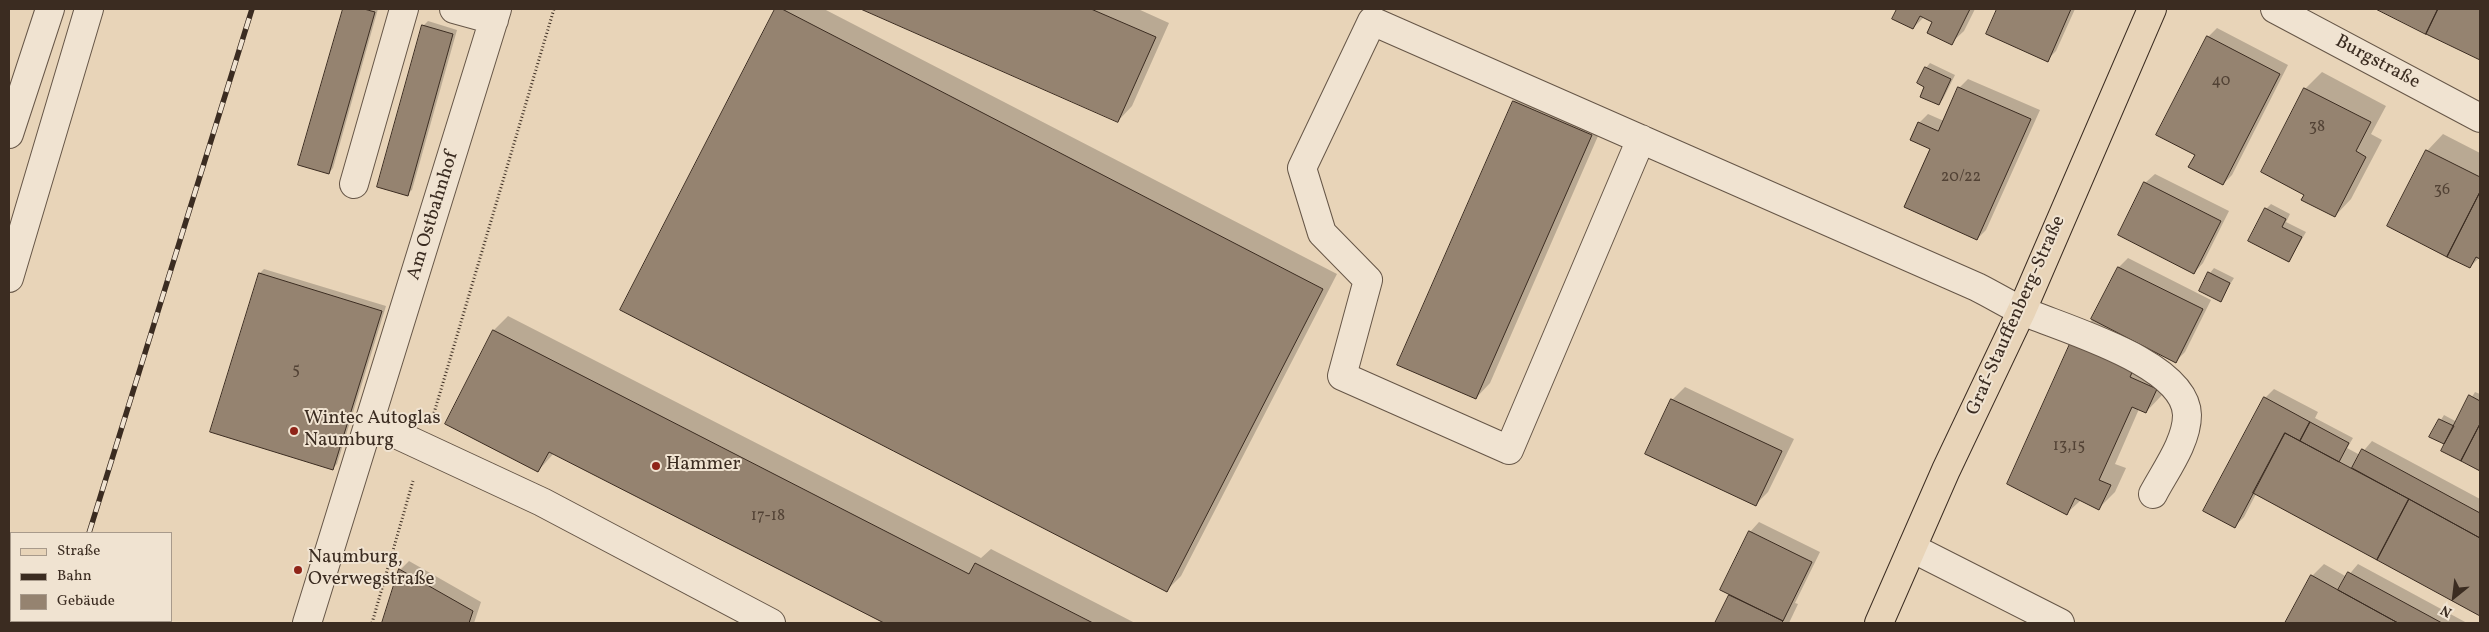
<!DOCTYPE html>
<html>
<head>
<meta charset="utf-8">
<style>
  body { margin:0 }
  #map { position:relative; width:2489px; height:632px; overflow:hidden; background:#e8d4b8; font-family:Vollkorn,serif }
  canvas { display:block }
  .frame { position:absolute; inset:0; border:10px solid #3b2c21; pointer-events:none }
  .legend { position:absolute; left:10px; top:532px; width:162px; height:90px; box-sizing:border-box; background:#f0e3d1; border:1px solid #a89a8b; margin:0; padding:6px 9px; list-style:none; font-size:15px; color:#3b2c21 }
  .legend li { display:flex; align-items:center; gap:10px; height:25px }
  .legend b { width:25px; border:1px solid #a89a8b }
  .north { position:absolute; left:2429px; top:572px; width:50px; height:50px; -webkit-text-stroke:4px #f0e3d1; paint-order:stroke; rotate:209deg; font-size:14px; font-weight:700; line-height:20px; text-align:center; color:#3b2c21 }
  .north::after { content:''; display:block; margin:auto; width:18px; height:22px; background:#3b2c21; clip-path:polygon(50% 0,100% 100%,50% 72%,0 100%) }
</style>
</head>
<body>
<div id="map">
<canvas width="2489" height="632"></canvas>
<div class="frame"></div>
<ul class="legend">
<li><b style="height:6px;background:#e8d4b8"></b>Straße</li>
<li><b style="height:6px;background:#3b2c21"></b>Bahn</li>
<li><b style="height:14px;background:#958370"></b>Gebäude</li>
</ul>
<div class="north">N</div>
</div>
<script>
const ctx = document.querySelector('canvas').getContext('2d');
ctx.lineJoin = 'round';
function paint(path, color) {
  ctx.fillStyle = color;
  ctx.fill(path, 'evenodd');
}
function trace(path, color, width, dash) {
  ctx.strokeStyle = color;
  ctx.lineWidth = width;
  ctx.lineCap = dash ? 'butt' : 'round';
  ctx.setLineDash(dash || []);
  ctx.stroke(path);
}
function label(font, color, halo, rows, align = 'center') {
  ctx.font = font + ' Vollkorn,serif';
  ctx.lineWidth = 4;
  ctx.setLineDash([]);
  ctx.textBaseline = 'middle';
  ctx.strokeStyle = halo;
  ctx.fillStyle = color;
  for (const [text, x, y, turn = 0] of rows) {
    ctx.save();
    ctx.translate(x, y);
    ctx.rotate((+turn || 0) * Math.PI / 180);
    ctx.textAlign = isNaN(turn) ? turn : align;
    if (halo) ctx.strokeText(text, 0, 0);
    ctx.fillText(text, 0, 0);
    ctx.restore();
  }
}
paint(new Path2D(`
  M 344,9 L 378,9 L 333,168 L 329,173 L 300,165 Z
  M 776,9 L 824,9 L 1337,274 L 1181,576 L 1166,591 L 621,309 Z
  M 865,9 L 1138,9 L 1169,23 L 1132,106 L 1118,121 Z
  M 1898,9 L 1975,9 L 1964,31 L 1951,43 L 1934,21 L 1924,17 L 1913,28 L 1893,18 Z
  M 1999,9 L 2075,9 L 2056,51 L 2047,60 L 1988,34 Z
  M 2379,9 L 2480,9 L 2480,59 Z
  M 428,21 L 457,30 L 412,190 L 407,194 L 423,26 Z
  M 2217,28 L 2288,65 L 2232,175 L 2223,184 L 2196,154 L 2208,37 Z
  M 1930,63 L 1955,75 L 1943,99 L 1939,104 L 1926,87 L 1926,68 Z
  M 2322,72 L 2386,106 L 2371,134 L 2382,140 L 2351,199 L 2335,216 L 2306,194 L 2305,89 Z
  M 1968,79 L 2040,110 L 1986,230 L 1977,239 L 1919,123 L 1928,114 L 1944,121 L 1959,88 Z
  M 1529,87 L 1605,120 L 1490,383 L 1476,398 L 1399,364 L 1514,101 Z
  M 2443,134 L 2480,153 L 2480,257 L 2470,267 L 2427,151 Z
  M 2155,174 L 2229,211 L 2203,263 L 2194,273 L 2145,183 Z
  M 2271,204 L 2290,214 L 2286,222 L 2306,232 L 2289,261 L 2266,209 Z
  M 2128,258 L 2211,300 L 2185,352 L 2176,361 L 2151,348 L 2145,361 L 2173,373 L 2162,395 L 2146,412 L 2139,409 L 2115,464 L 2126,468 L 2115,492 L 2099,508 L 2081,500 L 2067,513 L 2075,336 L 2092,320 L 2119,267 Z
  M 2214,268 L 2234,278 L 2220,300 L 2210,273 Z
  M 264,269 L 386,306 L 337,464 L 333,468 L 211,431 L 260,273 Z
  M 508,316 L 981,558 L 991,549 L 1135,623 L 886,623 L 554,453 L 538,471 L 446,424 L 494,330 Z
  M 1685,387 L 1794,439 L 1768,492 L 1756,504 L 1672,400 Z
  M 2274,389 L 2318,412 L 2315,418 L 2353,438 L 2347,448 L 2360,455 L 2372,441 L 2480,499 L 2480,614 L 2256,494 L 2244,517 L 2235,526 L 2265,398 Z
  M 2475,392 L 2480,394 L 2480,470 L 2442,450 L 2446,444 L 2431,436 L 2444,415 L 2457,422 Z
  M 1759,522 L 1820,552 L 1795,603 L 1798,604 L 1789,623 L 1717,623 L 1732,594 L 1750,532 Z
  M 409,561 L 481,602 L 474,623 L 383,623 L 400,570 Z
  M 2324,564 L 2347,577 L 2358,564 L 2467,623 L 2286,623 L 2312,576 Z`), '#0003');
const building = new Path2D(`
  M 343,9 L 364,9 L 375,12 L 329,174 L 298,165 Z
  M 775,9 L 782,9 L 1323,289 L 1167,592 L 620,310 Z
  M 861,9 L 1091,9 L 1156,37 L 1118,122 Z
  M 1897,9 L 1970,9 L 1952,45 L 1927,33 L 1932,22 L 1920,16 L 1913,29 L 1892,19 Z
  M 1997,9 L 2071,9 L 2048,62 L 1986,34 Z
  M 2376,9 L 2438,9 L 2426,34 Z
  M 2438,9 L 2480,9 L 2480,60 L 2426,34 Z
  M 422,25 L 453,34 L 408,196 L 377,187 Z
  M 2207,36 L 2280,74 L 2223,185 L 2188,167 L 2195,155 L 2156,135 Z
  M 1925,67 L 1951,79 L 1939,105 L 1920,97 L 1924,87 L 1917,83 Z
  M 1958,87 L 2031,119 L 1977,240 L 1904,207 L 1930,149 L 1910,140 L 1918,122 L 1938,131 Z
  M 2304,88 L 2371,122 L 2356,151 L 2366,157 L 2335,217 L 2301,200 L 2304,195 L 2261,172 Z
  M 1513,101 L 1592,135 L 1476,399 L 1397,365 Z
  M 2426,150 L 2480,177 L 2480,192 L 2447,257 L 2387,226 Z
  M 2144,182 L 2221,221 L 2194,274 L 2118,235 Z
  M 2480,192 L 2480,259 L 2476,257 L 2470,268 L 2447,257 Z
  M 2265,208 L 2286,219 L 2282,227 L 2302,237 L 2289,262 L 2248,241 Z
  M 2118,267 L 2203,309 L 2176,363 L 2091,319 Z
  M 2208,272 L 2230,283 L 2221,302 L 2199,291 Z
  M 259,273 L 382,311 L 333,470 L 210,432 Z
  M 493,330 L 969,574 L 975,563 L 1093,623 L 884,623 L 549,452 L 538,472 L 445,424 Z
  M 2074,335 L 2136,364 L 2130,377 L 2157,389 L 2146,413 L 2132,407 L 2099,480 L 2111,485 L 2099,510 L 2075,498 L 2067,515 L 2007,484 Z
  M 2469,395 L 2480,401 L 2480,424 L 2461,461 L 2441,451 Z
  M 2264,397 L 2310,422 L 2300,441 L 2285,433 L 2235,528 L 2203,511 Z
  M 1671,399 L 1782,451 L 1756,506 L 1645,454 Z
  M 2439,419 L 2454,426 L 2444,444 L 2429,437 Z
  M 2310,422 L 2349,443 L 2339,462 L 2300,441 Z
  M 2480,424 L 2480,471 L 2461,461 Z
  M 2285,433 L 2409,499 L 2377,560 L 2253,493 Z
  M 2362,449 L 2480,513 L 2480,538 L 2352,468 Z
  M 2409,499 L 2480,538 L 2480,616 L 2377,560 Z
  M 1749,531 L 1812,562 L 1783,621 L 1720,590 Z
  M 399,569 L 473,611 L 469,623 L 382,623 Z
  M 2348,572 L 2442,623 L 2398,623 L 2338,590 Z
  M 2311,575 L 2338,590 L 2398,623 L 2285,623 Z
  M 1729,595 L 1783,621 L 1781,623 L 1715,623 Z`);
paint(building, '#958370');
trace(building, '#3b2c21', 1);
const minor = new Path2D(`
  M 454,9 L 494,20
  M 2275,9 L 2480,118
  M 9,134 L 50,9
  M 1641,139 L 1509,450 L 1342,376 L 1368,280 L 1322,233 L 1302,168 L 1372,21 L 1977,287 C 1991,294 2006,303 2020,310 C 2060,328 2186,362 2187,415 C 2187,442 2165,471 2153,494
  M 354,184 L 404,9
  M 9,278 L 89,9
  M 370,422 L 542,502 L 771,623
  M 1912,548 L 2060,623
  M 307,623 L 497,9`);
const major = new Path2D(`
  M 1879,623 L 1946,470 L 2022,310 L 2152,9`);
trace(minor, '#665647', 30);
trace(major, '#3b2c21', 30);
trace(new Path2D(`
  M 434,413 L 554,9
  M 372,623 L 413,481`), '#3b2c21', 3, [1, 2.5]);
trace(minor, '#f0e3d1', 28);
trace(major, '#e8d4b8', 28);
const rail = new Path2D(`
  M 89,533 L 252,9
  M 61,623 L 62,621`);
trace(rail, '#3b2c21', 5.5);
trace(rail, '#f0e3d1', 4, [11]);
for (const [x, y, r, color] of [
  [294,431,5,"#8f2418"],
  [656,466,5,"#8f2418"],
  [298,570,5,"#8f2418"]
]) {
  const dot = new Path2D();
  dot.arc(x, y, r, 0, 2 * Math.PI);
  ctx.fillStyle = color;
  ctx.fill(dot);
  trace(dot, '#f0e3d1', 2);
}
label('16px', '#524235', null, [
  ["40",2221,82],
  ["38",2317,128],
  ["20/22",1961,178],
  ["36",2442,191],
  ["5",296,371],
  ["13,15",2069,447],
  ["17-18",768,517]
]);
label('19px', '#3b2c21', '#f0e3d1', [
  ["Burgstraße",2377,63,28],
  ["Am Ostbahnhof",434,216,-73],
  ["Graf-Stauffenberg-Straße",2017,316,-66]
]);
label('19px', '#3b2c21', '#f0e3d1', [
  ["Wintec Autoglas",304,420],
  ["Naumburg",304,442],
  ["Hammer",666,466],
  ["Naumburg,",308,559],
  ["Overwegstraße",308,581]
], 'left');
</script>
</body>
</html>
